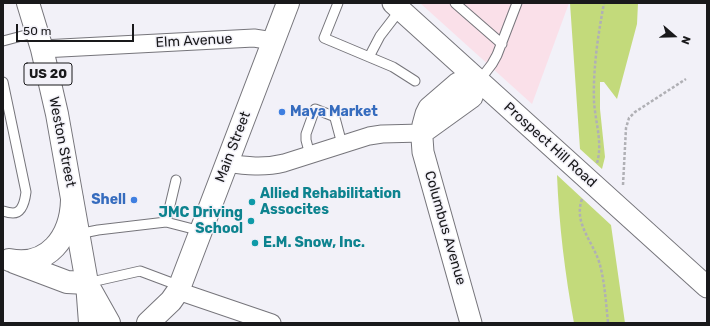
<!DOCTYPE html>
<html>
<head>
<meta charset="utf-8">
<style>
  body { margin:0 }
  #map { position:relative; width:710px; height:326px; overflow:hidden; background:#f2f1f8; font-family:Rubik,sans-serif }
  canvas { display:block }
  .frame { position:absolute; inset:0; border:4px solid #19191b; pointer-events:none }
  .north { position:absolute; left:654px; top:16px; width:40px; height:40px; -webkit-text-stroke:3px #f2f1f8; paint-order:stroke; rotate:110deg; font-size:11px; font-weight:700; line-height:16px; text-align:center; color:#19191b }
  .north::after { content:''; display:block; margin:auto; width:14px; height:18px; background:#19191b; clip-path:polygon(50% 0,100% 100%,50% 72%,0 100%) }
  .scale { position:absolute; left:16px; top:24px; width:118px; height:18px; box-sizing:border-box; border:2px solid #19191b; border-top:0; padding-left:5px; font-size:12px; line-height:14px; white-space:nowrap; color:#19191b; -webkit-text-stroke:3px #f2f1f8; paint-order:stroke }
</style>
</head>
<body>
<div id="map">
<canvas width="710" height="326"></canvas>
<div class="frame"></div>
<div class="north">N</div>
<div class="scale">50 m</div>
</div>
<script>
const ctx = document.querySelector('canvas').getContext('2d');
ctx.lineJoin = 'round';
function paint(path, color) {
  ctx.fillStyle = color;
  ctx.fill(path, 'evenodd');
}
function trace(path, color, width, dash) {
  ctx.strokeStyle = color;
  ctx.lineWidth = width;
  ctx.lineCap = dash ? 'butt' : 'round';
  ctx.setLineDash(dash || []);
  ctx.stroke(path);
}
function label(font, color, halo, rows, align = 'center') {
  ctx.font = font + ' Rubik,sans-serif';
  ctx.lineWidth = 3;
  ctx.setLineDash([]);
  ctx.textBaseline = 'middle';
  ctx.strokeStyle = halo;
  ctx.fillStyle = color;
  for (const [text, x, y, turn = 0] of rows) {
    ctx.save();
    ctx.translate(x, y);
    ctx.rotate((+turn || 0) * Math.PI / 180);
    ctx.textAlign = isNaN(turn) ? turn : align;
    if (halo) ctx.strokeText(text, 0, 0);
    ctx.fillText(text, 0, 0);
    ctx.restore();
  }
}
paint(new Path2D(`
  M 420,3 L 569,3 L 532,104 Z`), '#fae0e9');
paint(new Path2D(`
  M 570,3 L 638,3 L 637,24 L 617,99 L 604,82 L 600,82 L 600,109 L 605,157 L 602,169 L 580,149 Z
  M 557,175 L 611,225 L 625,323 L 574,323 C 565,274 559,225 557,175 Z`), '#c3da7b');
const service = new Path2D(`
  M 338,3 L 324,38 L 393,67 L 415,81
  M 455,3 L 502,44
  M 3,41 L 37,32
  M 369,57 L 380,36 L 400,10
  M 479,81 L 492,64 L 497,55 L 517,3
  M 3,82 L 26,192 C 25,200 22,213 13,213 C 9,213 6,212 3,211
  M 310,155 L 306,140 L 306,134 L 315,109 L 333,116 L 335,118 L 342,144
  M 166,222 L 176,180
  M 78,234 L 98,230 L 166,222 L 201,231
  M 87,283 L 140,271 L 180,286`);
const minor = new Path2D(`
  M 42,49 L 254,38 L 273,41
  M 227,163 C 246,166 264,168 284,163 L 369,136 L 382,134 L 422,133
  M 178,291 L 272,323`);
const tertiary = new Path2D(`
  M 393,3 L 707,287
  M 422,133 L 472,97 L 475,83
  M 471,323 L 423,152 L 422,138 L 423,125 L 426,114 L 429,108 L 458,83 L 475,83 L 479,81`);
const secondary = new Path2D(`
  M 9,260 C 48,268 71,237 72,200
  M 14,262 L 67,282 L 87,283
  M 148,323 L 171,301 L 178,291 L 288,3`);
const primary = new Path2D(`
  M 28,3 L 42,49 L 57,114 L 87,283 L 90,323
  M 91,291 L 109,323`);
trace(service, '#76757b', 11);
trace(minor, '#76757b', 19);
trace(tertiary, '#76757b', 23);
trace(secondary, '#76757b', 24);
trace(primary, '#76757b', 24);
trace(new Path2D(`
  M 597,163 C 603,143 595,121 594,101 C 593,68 598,35 604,3
  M 623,185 L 626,128 L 629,118 L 635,112 L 686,79
  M 582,199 C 573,224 594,242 600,265 C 605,284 606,304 608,323`), '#b0b0b5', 2.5, [3, 2]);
trace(service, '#fff', 9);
trace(minor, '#fff', 17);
trace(tertiary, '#fff', 21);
trace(secondary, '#fff', 22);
trace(primary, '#fff', 22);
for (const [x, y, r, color] of [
  [282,112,4,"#3f7fe0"],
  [134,200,4,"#3f7fe0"],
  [252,202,4,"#0f9aa8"],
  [251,221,4,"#0f9aa8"],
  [255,243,4,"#0f9aa8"]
]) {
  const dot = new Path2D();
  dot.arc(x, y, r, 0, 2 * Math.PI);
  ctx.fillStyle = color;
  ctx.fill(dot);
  trace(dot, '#f2f1f8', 1.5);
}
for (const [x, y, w] of [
  [48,74,48]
]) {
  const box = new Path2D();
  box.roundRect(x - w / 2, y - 11, w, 22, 3);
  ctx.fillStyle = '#f2f1f8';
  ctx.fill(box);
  trace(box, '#19191b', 1);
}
label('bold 13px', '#19191b', null, [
  ["US 20",48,74]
]);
label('14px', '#19191b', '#f2f1f8', [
  ["Elm Avenue",194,41,-3],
  ["Weston Street",62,142,79],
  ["Prospect Hill Road",550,145,42],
  ["Main Street",233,147,-69],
  ["Columbus Avenue",445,228,74]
]);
label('bold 14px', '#366cbe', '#f2f1f8', [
  ["Maya Market",290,112],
  ["Shell",126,200,"right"]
], 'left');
label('bold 14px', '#0d838f', '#f2f1f8', [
  ["Allied Rehabilitation",260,194],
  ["Assocites",260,210],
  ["JMC Driving",243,213,"right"],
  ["School",243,229,"right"],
  ["E.M. Snow, Inc.",263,243]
], 'left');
</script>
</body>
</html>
